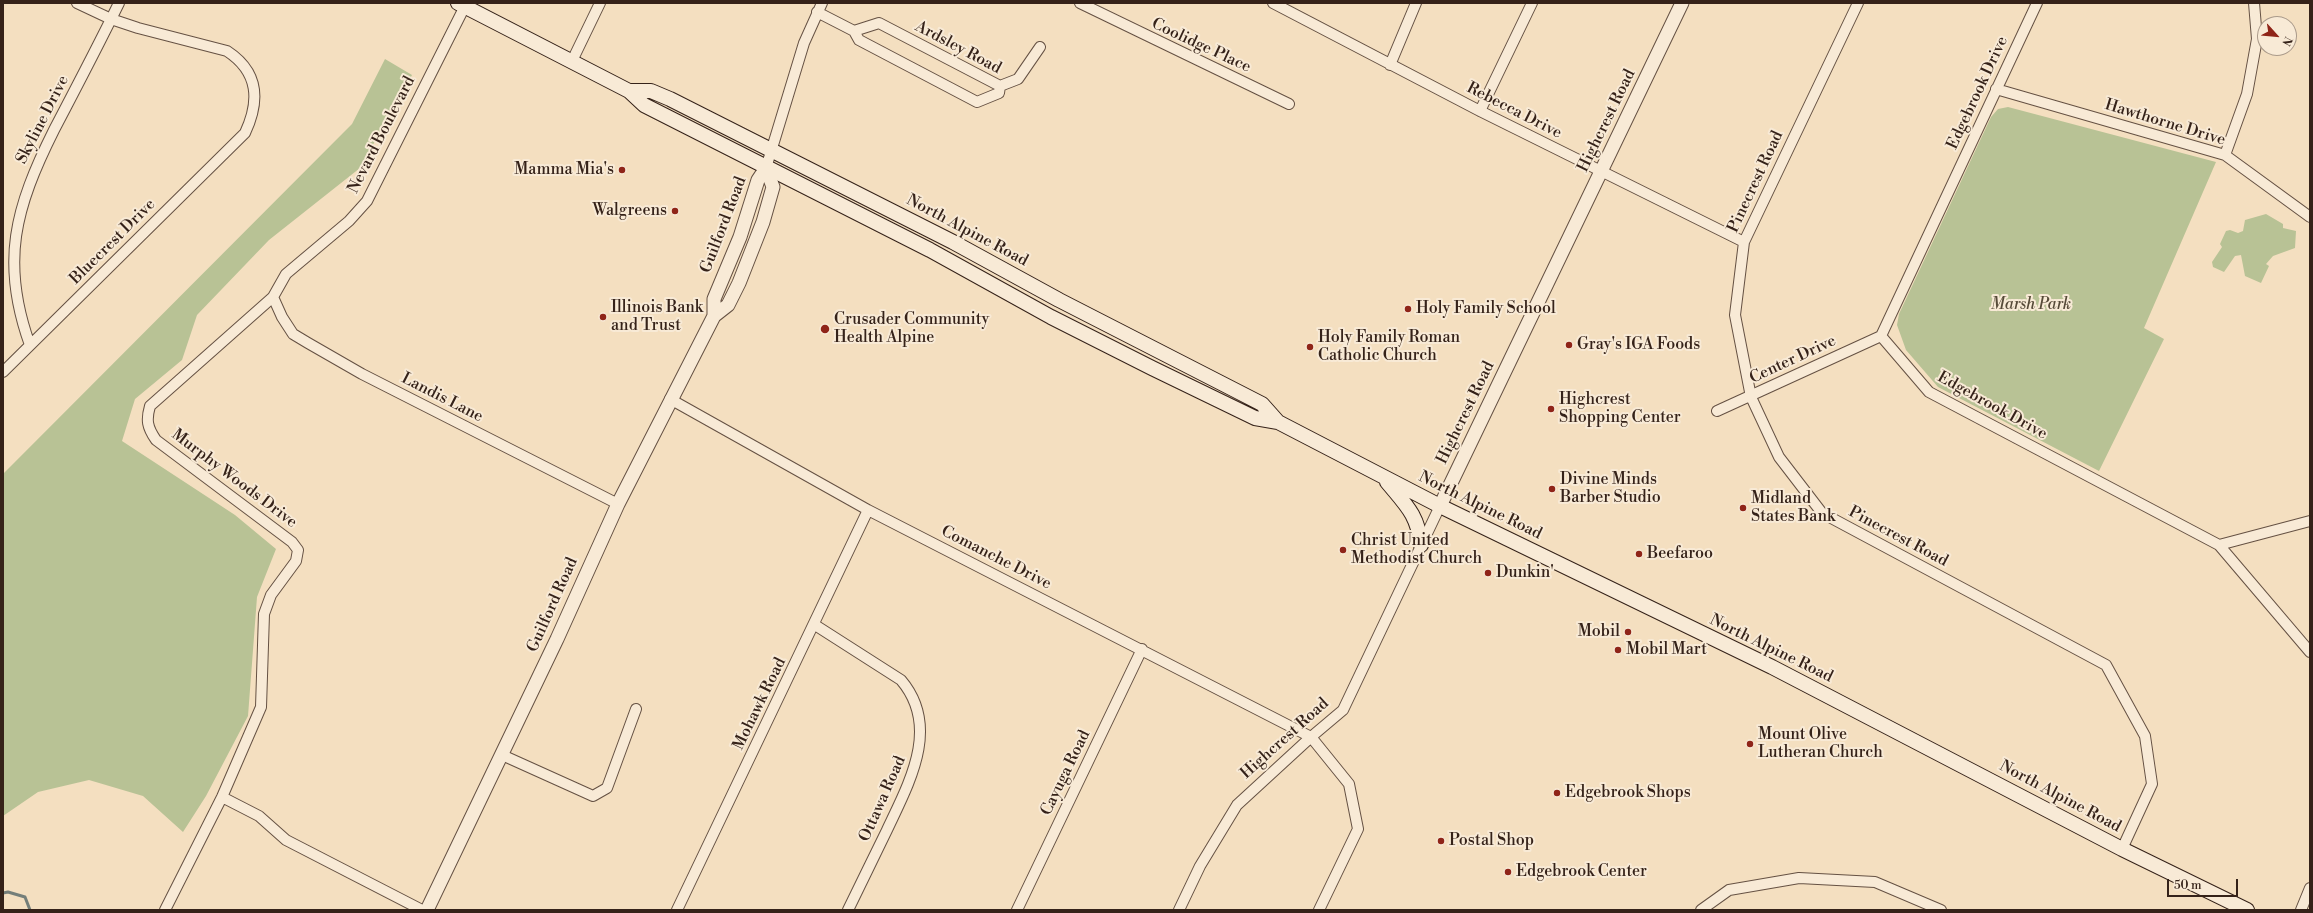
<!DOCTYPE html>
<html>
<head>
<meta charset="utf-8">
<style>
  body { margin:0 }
  #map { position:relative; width:2313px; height:913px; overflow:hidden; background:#f4dfc0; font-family:"Libre Bodoni",serif }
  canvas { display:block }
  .frame { position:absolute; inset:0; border:4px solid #352219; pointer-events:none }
  .north { position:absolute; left:2257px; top:16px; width:40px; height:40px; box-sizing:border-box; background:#f8ead6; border:1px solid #aa9a8a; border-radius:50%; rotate:117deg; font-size:11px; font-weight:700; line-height:16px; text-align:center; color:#352219 }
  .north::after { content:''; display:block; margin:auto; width:14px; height:18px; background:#8f2418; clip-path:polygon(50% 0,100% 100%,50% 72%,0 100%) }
  .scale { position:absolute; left:2167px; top:879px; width:71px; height:18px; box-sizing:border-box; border:2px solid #352219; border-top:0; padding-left:5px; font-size:12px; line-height:14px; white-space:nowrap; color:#352219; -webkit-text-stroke:3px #f8ead6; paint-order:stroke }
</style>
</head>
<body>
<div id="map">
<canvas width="2313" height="913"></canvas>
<div class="frame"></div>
<div class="north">N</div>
<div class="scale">50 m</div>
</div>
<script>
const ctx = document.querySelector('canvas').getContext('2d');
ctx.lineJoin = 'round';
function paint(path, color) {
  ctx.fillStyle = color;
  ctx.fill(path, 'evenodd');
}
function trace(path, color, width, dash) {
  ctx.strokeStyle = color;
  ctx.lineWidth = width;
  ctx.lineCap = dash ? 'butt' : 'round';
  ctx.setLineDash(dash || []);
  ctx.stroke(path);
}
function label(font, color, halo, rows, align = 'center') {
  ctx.font = font + ' "Libre Bodoni",serif';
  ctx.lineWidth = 4;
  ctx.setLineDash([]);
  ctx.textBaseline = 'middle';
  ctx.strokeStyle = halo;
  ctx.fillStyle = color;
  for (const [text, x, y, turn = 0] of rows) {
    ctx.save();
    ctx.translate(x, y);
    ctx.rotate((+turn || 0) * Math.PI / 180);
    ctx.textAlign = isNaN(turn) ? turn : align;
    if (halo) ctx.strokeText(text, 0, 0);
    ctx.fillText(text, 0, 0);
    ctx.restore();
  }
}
paint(new Path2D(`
  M 385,59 L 412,75 L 360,168 L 269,240 L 197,315 L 182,360 L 135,399 L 122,441 L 235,515 L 276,549 L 257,597 L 248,716 L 206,796 L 183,832 L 143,796 L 89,780 L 38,792 L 3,816 L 3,474 L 352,124 Z
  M 2008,107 L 2216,162 L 2144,328 L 2164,339 L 2099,471 L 1938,387 L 1906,350 L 1897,325 L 1899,314 L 1991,117 L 1998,109 Z
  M 2266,214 L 2283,224 L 2283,228 L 2296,231 L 2295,248 L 2273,256 L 2266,264 L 2269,266 L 2261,283 L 2245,276 L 2241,255 L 2235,256 L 2224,272 L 2213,267 L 2212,262 L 2222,247 L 2220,244 L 2226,231 L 2230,230 L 2238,233 L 2243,231 L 2245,220 Z`), '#b8c295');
trace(new Path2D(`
  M 3,893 L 8,892 L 25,897 L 30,910`), '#747e79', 3);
const minor = new Path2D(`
  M 1080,3 L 1289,104
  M 1273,3 L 1480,111 L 1744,242
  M 1858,3 L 1744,242 L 1735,315 L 1751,397 L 1779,457 L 1822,513 L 2106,665 L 2145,736 L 2152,784 L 2122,849
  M 817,12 L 854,31 L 859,40 L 977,102 L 999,93 L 1000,86 L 879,23 L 854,31
  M 572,61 L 600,3
  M 1390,65 L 1416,3
  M 1000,86 L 1018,79 L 1040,47
  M 1996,89 L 2225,155 L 2310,217
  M 1480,111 L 1532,3
  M 2225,155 L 2247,94 L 2257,39 L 2254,3
  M 766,168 L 804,43 L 822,3
  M 273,297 L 282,317 L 293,334 L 308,343 L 362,374 L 618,504
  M 1881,336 L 1929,392 L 2219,545 L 2310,652
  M 1881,336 L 2037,3
  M 30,345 C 0,262 15,208 54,130 C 76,88 98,46 119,3
  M 3,372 L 245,133 C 260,101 259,72 227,51 L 138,28 L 111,19 L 77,3
  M 670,399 L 868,510 L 1311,737 L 1349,784 L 1358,829 L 1319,910
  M 1717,411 L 1881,336
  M 2219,545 L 2310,521
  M 815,625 L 901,680 C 941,727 909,783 887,830 C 874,857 861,883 848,910
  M 502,755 L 593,796 L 607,788 L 636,709
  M 222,797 L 259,816 L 286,840 L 422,910
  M 165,910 L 222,797 L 261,707 L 264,614 L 271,595 L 296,561 L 298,550 L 292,542 L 156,440 C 147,427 146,420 150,406 L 273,297 L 286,274 L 349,221 L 367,201 L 465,6
  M 677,910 L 868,510
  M 1017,910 L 1142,649
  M 1179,910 L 1200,866 L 1237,805 L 1311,737 L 1343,710 L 1440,506
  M 1701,910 L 1729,890 L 1799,878 L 1875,882 L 1941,910
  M 2301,910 L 2310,888`);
const tertiary = new Path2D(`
  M 714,316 L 714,299 L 740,237 L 758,180 L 766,168
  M 1440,506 L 1682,3
  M 427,910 L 557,639 L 618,504 L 714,316 L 728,305 L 739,283 L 763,222 L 773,187 L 766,168`);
const secondary = new Path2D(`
  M 458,3 L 629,91 L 644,105 L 930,250 L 1051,317 L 1152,368 L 1255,418 L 1278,422 L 1440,506 L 1772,667 L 2122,849 L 2247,910
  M 629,91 L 651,91 L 670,99 L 953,242 L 1059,300 L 1262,404 L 1278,422
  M 1387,482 C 1406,505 1418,515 1421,545`);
trace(minor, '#655143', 12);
trace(tertiary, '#655143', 15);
trace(secondary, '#352219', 16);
trace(minor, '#f8ead6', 10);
trace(tertiary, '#f8ead6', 13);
trace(secondary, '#f8ead6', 14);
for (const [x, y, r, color] of [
  [622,170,4,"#8f2418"],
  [675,211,4,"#8f2418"],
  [1408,309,4,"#8f2418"],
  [603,317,4,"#8f2418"],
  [825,329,5,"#8f2418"],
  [1569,345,4,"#8f2418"],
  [1310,347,4,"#8f2418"],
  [1551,409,4,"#8f2418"],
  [1552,489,4,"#8f2418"],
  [1743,508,4,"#8f2418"],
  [1343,550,4,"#8f2418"],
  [1639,554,4,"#8f2418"],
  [1488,573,4,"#8f2418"],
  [1628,632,4,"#8f2418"],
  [1618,650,4,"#8f2418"],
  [1750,744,4,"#8f2418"],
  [1557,793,4,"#8f2418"],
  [1441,841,4,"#8f2418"],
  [1508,872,4,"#8f2418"]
]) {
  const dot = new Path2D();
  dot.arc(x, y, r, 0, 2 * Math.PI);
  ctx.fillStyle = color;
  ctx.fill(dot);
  trace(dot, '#f8ead6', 1.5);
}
label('16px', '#352219', '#f8ead6', [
  ["Coolidge Place",1201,46,25],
  ["Ardsley Road",958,48,28],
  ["Edgebrook Drive",1978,93,-65],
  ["Rebecca Drive",1514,111,27],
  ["Skyline Drive",43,120,-63],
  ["Highcrest Road",1607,121,-64],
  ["Hawthorne Drive",2165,123,17],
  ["Nevard Boulevard",382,135,-63],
  ["Pinecrest Road",1756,182,-65],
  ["Guilford Road",724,225,-69],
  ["North Alpine Road",967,231,28],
  ["Bluecrest Drive",113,242,-45],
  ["Center Drive",1793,360,-25],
  ["Landis Lane",442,398,27],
  ["Edgebrook Drive",1992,406,29],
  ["Highcrest Road",1466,413,-64],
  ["Murphy Woods Drive",234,479,37],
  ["North Alpine Road",1480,506,26],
  ["Pinecrest Road",1898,537,28],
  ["Comanche Drive",996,558,27],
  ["Guilford Road",553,605,-66],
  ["North Alpine Road",1771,649,26],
  ["Mohawk Road",760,704,-64],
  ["Highcrest Road",1285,739,-42],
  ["Cayuga Road",1066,773,-64],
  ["North Alpine Road",2060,797,28],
  ["Ottawa Road",883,799,-66]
]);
label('16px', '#352219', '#f8ead6', [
  ["Mamma Mia's",614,170,"right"],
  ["Walgreens",667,211,"right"],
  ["Illinois Bank",611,308],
  ["and Trust",611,326],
  ["Holy Family School",1416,309],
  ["Crusader Community",834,320],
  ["Health Alpine",834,338],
  ["Holy Family Roman",1318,338],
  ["Catholic Church",1318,356],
  ["Gray's IGA Foods",1577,345],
  ["Highcrest",1559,400],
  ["Shopping Center",1559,418],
  ["Divine Minds",1560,480],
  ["Barber Studio",1560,498],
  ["Midland",1751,499],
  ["States Bank",1751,517],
  ["Christ United",1351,541],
  ["Methodist Church",1351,559],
  ["Beefaroo",1647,554],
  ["Dunkin'",1496,573],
  ["Mobil",1620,632,"right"],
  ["Mobil Mart",1626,650],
  ["Mount Olive",1758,735],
  ["Lutheran Church",1758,753],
  ["Edgebrook Shops",1565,793],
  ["Postal Shop",1449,841],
  ["Edgebrook Center",1516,872]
], 'left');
label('italic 16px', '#564a38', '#f8ead6', [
  ["Marsh Park",2031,305]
]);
</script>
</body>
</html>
